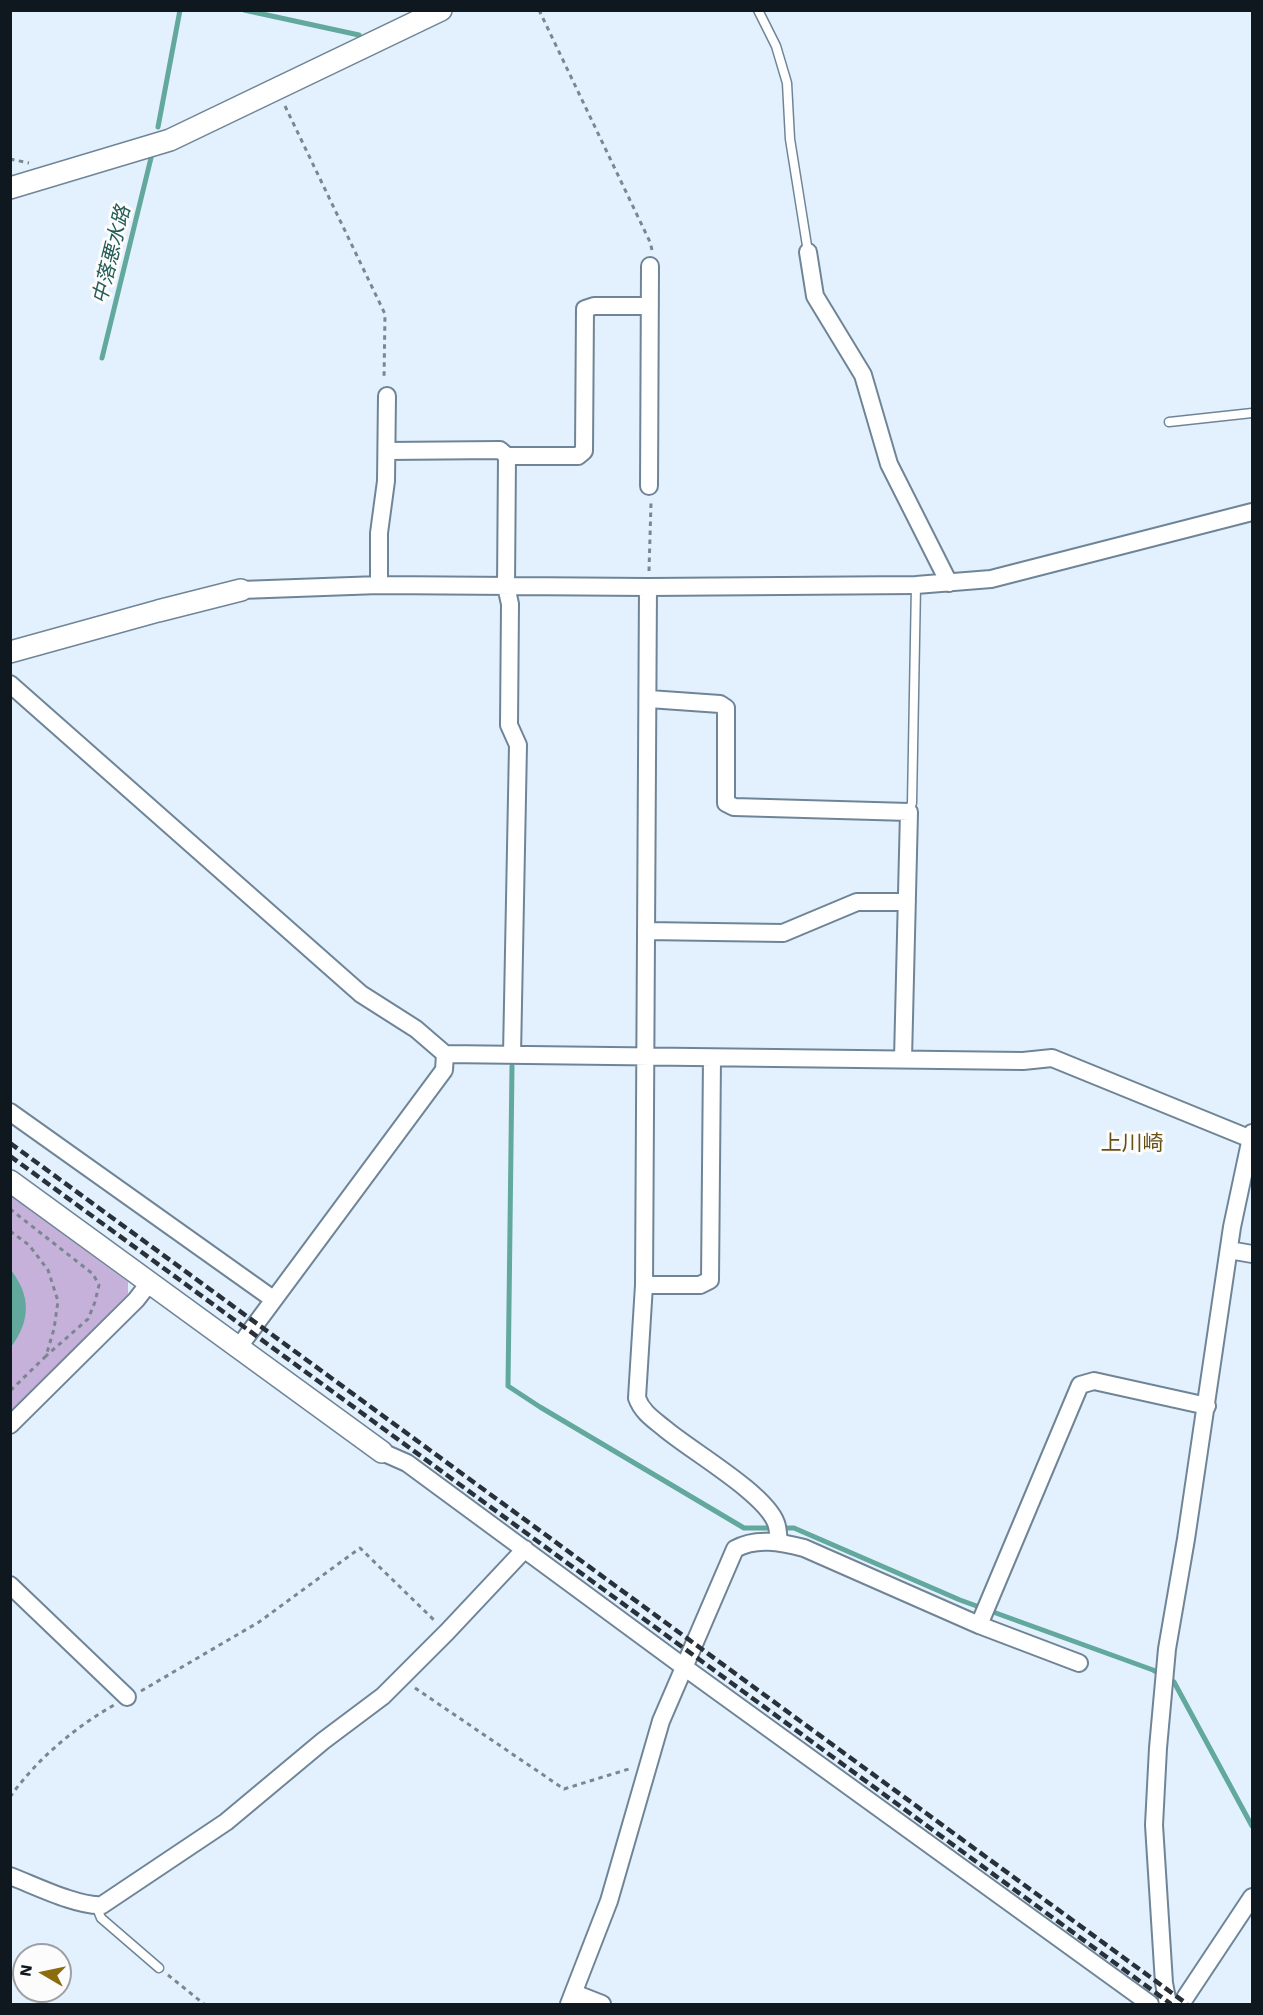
<!DOCTYPE html>
<html>
<head>
<meta charset="utf-8">
<style>
  body { margin:0 }
  #map { position:relative; width:1263px; height:2015px; overflow:hidden; background:#e2f1fd; font-family:"Work Sans",sans-serif }
  canvas { display:block }
  .frame { position:absolute; inset:0; border:12px solid #0f171f; pointer-events:none }
  .north { position:absolute; left:12px; top:1943px; width:60px; height:60px; box-sizing:border-box; background:#fcfcfc; border:2px solid #9da0a4; border-radius:50%; rotate:279deg; font-size:16px; font-weight:700; line-height:24px; text-align:center; color:#0f171f }
  .north::after { content:''; display:block; margin:auto; width:21px; height:27px; background:#8b6d0e; clip-path:polygon(50% 0,100% 100%,50% 72%,0 100%) }
</style>
</head>
<body>
<div id="map">
<canvas width="1263" height="2015"></canvas>
<div class="frame"></div>
<div class="north">N</div>
</div>
<script>
const ctx = document.querySelector('canvas').getContext('2d');
ctx.lineJoin = 'round';
function paint(path, color) {
  ctx.fillStyle = color;
  ctx.fill(path, 'evenodd');
}
function trace(path, color, width, dash) {
  ctx.strokeStyle = color;
  ctx.lineWidth = width;
  ctx.lineCap = dash ? 'butt' : 'round';
  ctx.setLineDash(dash || []);
  ctx.stroke(path);
}
function label(font, color, halo, rows, align = 'center') {
  ctx.font = font + ' "Work Sans","Noto Sans JP",sans-serif';
  ctx.lineWidth = 6;
  ctx.setLineDash([]);
  ctx.textBaseline = 'middle';
  ctx.strokeStyle = halo;
  ctx.fillStyle = color;
  for (const [text, x, y, turn = 0] of rows) {
    ctx.save();
    ctx.translate(x, y);
    ctx.rotate((+turn || 0) * Math.PI / 180);
    ctx.textAlign = isNaN(turn) ? turn : align;
    if (halo) ctx.strokeText(text, 0, 0);
    ctx.fillText(text, 0, 0);
    ctx.restore();
  }
}
paint(new Path2D(`
  M 11,1196 L 128,1282 L 128,1294 L 11,1411 Z`), '#c6b1da');
paint(new Path2D(`
  M 10,1269 C 31,1295 31,1320 11,1347 Z`), '#62a89d');
trace(new Path2D(`
  M 244,10 L 359,35
  M 158,127 L 180,10
  M 102,358 L 151,158
  M 512,1066 L 508,1386 L 540,1407 L 744,1528 L 794,1528 L 960,1600 L 1153,1670 L 1174,1682 L 1252,1826`), '#62a89d', 5);
const service = new Path2D(`
  M 758,10 L 776,46 L 787,83 L 790,139 L 808,252
  M 1169,422 L 1252,413
  M 909,812 L 912,803 L 916,585
  M 96,1905 L 101,1918 L 159,1968`);
const minor = new Path2D(`
  M 808,252 L 815,296 L 863,375 L 889,464 L 949,583
  M 387,451 L 500,450 L 507,456 L 506,586 L 510,604 L 509,725 L 518,745 L 512,1055
  M 507,456 L 578,456 L 584,451 L 585,309 L 594,306 L 650,306
  M 649,486 L 650,266
  M 379,585 L 379,533 L 386,481 L 387,396
  M 648,587 L 644,1285 L 637,1398 C 642,1412 653,1419 664,1428 C 691,1451 765,1493 776,1523 C 778,1528 778,1535 779,1541
  M 241,590 L 379,585 L 648,587 L 916,585 L 991,579 L 1252,512
  M 10,684 L 361,994 L 416,1029 L 445,1054 L 1023,1061 L 1052,1058 L 1251,1139
  M 649,699 L 720,704 L 726,708 L 726,803 L 734,807 L 909,812 L 903,1059
  M 646,931 L 783,933 L 857,902 L 907,902
  M 10,1112 L 273,1299
  M 1229,1250 L 1252,1254
  M 644,1285 L 700,1285 L 710,1280 L 712,1058
  M 238,1348 L 444,1070 L 445,1054
  M 10,1425 L 136,1300 L 150,1282
  M 382,1452 L 407,1463 L 684,1667 L 1150,2004
  M 10,1585 L 127,1697
  M 979,1625 L 1079,1663
  M 10,1876 C 34,1885 78,1907 102,1905 L 226,1822 L 323,1741 L 383,1696 L 447,1632 L 525,1549
  M 574,1993 L 602,2004
  M 569,2004 L 609,1901 L 661,1721 L 735,1549 C 756,1537 781,1542 804,1548 L 979,1625 L 1080,1385 L 1094,1381 L 1207,1406
  M 1168,2004 L 1164,1983 L 1154,1825 L 1158,1748 L 1167,1649 L 1186,1539 L 1232,1227 L 1252,1133
  M 1181,2004 L 1252,1897`);
const tertiary = new Path2D(`
  M 10,188 L 170,140 L 441,10
  M 10,652 L 158,611 L 241,590
  M 10,1181 L 382,1452`);
trace(service, '#6f8597', 11);
trace(minor, '#6f8597', 20);
trace(tertiary, '#6f8597', 24);
trace(new Path2D(`
  M 539,10 L 650,242 L 652,250
  M 285,106 L 385,314 L 384,379
  M 10,159 L 29,163
  M 649,571 L 651,503
  M 10,1209 L 93,1274 L 99,1285 L 95,1302 L 88,1319 L 46,1356
  M 10,1231 L 29,1245 L 48,1270 L 58,1301 L 54,1329 L 46,1356 L 10,1391
  M 415,1688 L 564,1789 L 632,1768
  M 141,1691 L 259,1622 L 360,1548 L 436,1622
  M 10,1797 C 37,1759 74,1728 114,1705
  M 168,1975 L 204,2004`), '#7a8690', 3, [4.5, 4.5]);
trace(service, '#fff', 8);
trace(minor, '#fff', 16);
trace(tertiary, '#fff', 21);
trace(new Path2D(`
  M 10,1143 L 1187,2004
  M 10,1156 L 1171,2004`), '#283139', 4.5, [9, 4.5]);
label('italic 20px', '#235d55', '#fcfcfc', [
  ["中落悪水路",112,255,-76]
]);
label('21px', '#655014', '#fcfcfc', [
  ["上川崎",1132,1144]
]);
</script>
</body>
</html>
